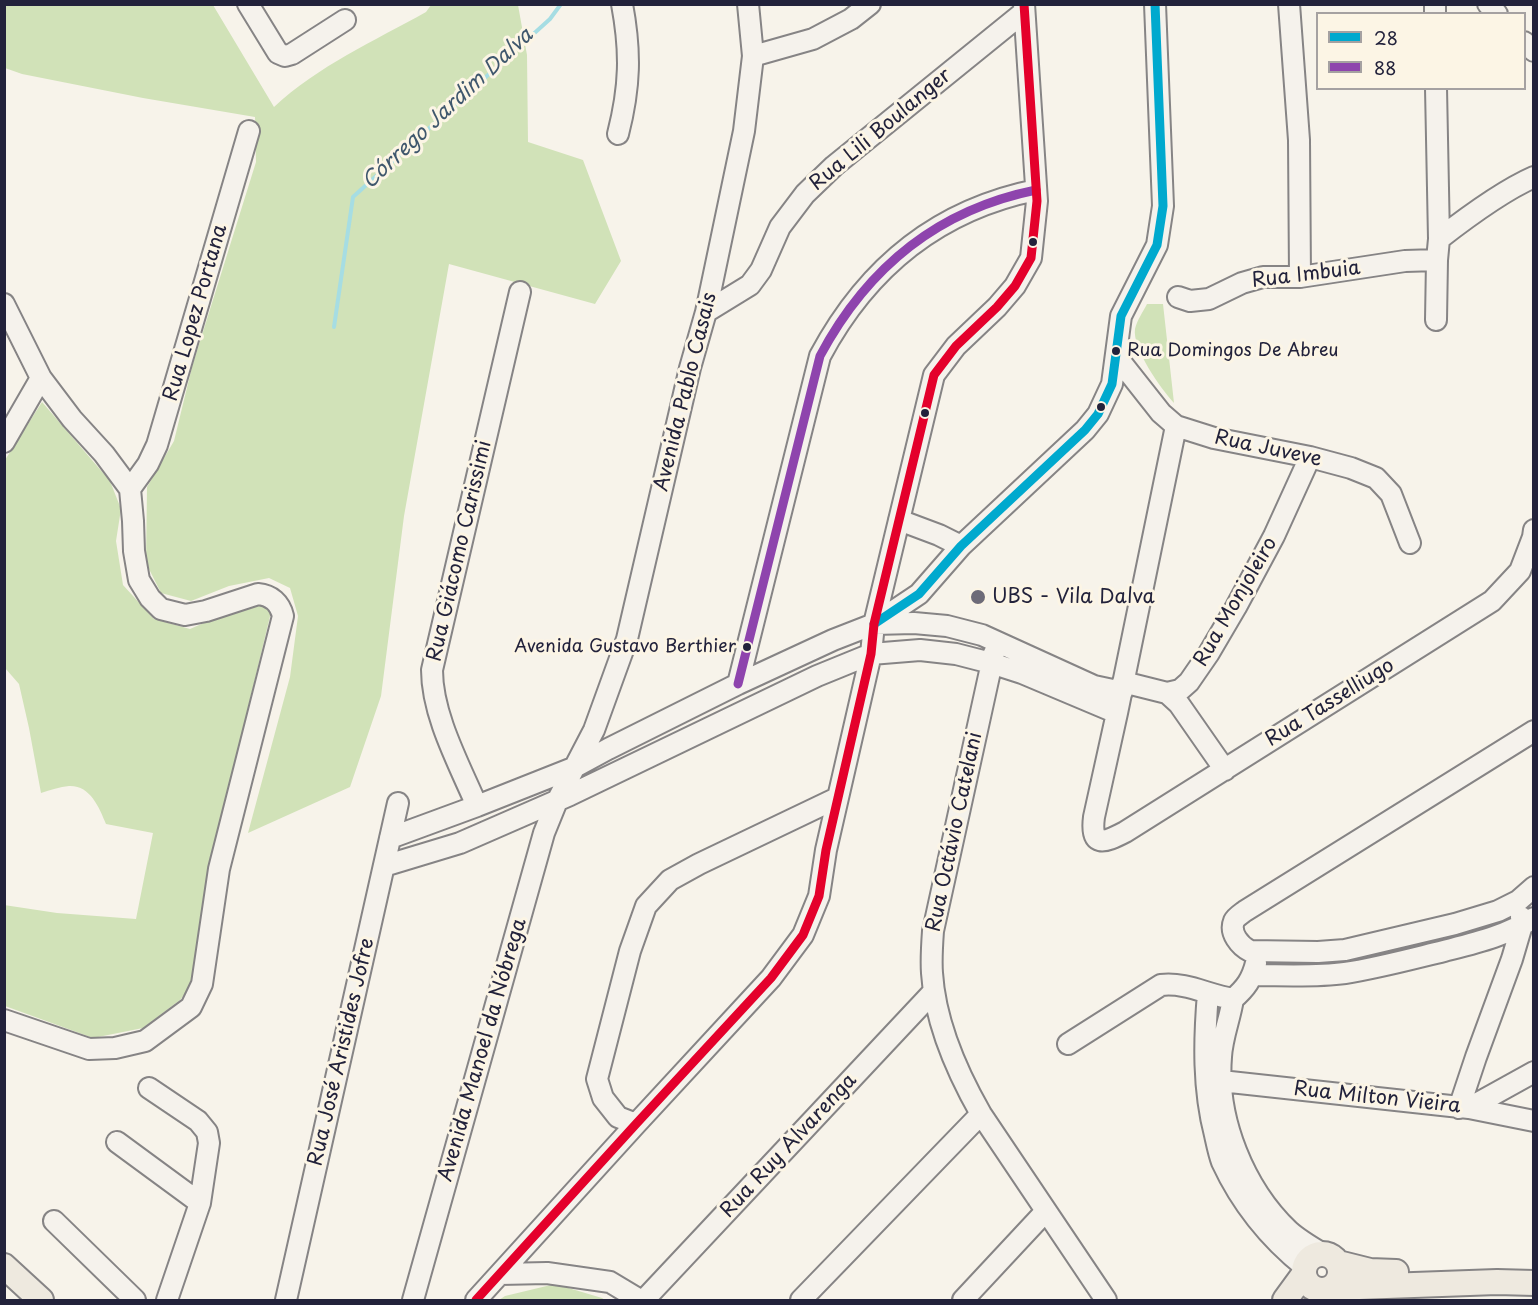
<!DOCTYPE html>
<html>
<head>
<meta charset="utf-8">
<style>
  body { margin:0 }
  #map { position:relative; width:1538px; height:1305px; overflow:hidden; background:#f7f3ea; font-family:"Playpen Sans",sans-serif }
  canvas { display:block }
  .frame { position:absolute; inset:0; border:6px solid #22223b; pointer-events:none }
  .legend { position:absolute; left:1316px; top:12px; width:210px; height:78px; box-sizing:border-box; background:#fcf5e5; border:2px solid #a5a1a1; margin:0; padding:8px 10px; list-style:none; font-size:18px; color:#22223b }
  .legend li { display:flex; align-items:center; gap:12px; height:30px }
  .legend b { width:30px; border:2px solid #a5a1a1 }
</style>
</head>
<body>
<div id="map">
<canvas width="1538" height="1305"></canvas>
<div class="frame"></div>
<ul class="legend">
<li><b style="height:8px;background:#00a9ce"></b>28</li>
<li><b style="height:8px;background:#8e44ad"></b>88</li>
</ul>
</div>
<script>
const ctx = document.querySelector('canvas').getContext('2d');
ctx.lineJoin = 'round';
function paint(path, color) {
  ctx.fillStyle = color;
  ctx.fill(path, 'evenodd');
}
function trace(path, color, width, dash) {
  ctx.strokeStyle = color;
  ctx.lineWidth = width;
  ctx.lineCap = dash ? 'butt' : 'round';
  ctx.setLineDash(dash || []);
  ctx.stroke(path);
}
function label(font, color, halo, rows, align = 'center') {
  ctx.font = font + ' "Playpen Sans",sans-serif';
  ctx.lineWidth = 6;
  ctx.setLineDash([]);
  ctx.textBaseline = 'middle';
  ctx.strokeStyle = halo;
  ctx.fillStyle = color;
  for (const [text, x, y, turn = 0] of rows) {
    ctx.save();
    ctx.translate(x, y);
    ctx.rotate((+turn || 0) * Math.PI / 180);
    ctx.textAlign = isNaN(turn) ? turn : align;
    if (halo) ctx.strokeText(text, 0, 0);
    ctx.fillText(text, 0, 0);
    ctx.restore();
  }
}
paint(new Path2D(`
  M 4,5 L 213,5 L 274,107 C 318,66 374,41 426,12 L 431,5 L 518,5 L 527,55 L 528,142 L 583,160 L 621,261 L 595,304 L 449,264 L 404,516 L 381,696 L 350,787 L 248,833 L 290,677 L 298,616 L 290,588 L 269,578 L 229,586 L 191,601 L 161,593 L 146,563 L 147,487 L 174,441 L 192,367 L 256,162 L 255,117 L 143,98 L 22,74 L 5,68 Z
  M 1147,304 L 1163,304 L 1174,403 C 1161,389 1132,348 1135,329 C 1137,320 1143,312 1147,304 Z
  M 42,402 L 110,481 L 121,509 L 116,541 L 123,585 L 154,619 L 190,629 L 238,608 L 259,602 L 272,608 L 212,858 L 191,986 L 180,1000 L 143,1028 L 93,1038 L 5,1006 L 4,905 L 57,913 L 136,919 L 153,833 L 106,824 C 99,807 90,785 69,786 C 60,787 50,790 41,793 L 29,728 L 19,684 L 5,668 L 5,460 Z
  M 555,1284 L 602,1298 L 605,1300 L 499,1300 L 505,1296 Z`), '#d1e2b8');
trace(new Path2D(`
  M 334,327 L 353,197 L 550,19 L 561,4`), '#a6dde3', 4);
const minor = new Path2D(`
  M 248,4 L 278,53 L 285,56 L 292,54 L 345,20
  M 1289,4 L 1299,140 L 1300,277
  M 1435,4 L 1435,14
  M 1488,4 L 1497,14
  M 1524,42 L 1534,51
  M 753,56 L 813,39 L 851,19 L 870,4
  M 618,134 C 630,87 631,52 622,4
  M 1439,239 C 1466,218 1502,191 1534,177
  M 1178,297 L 1190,301 L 1209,299 L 1242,283 L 1263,277 L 1300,277 L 1405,261 L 1437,260
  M 4,304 L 41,378 L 72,419 L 104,454 L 130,489 L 133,521 L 134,551 L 139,580 L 150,598 L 161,609 L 185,615 L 206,611 L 258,594 C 271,595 280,603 283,616 L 219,869 L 202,984 L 191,1007 L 145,1041 L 115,1048 L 89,1049 L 4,1020
  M 706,312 L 750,285 L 761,270 L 780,227 L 805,194 L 834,166 L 1024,12
  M 1436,320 L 1437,260 L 1439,239 L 1436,88
  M 1116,356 L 1161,413 L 1176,426 L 1214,438 L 1310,457 L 1351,468 L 1376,478 L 1391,494 L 1410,543
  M 1176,426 L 1117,713 L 1094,817 C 1090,848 1104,843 1125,832 L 1492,601 L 1520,571 L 1533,537 L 1534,530
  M 4,442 L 41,378
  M 130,489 L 148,464 L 157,445 L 249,131
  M 899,520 L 939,535 L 961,546
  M 874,624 L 919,594 L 961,546 L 1085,430 L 1098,414 L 1112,384 L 1121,316 L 1157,245 L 1163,206 L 1155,4
  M 994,653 L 933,931 C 932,945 931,960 932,973 C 935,1022 957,1072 981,1114 L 1106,1300
  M 1123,682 L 1167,693 L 1180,690 L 1189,682 L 1209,653 L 1236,607 L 1274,536 L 1310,457
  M 738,684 L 820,356 C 867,268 937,210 1036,190
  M 1167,693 L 1179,704 L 1225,770
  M 1534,731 L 1245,911 C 1241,914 1236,917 1234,921 C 1229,933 1240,946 1250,951 L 1318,952 L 1345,950 L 1455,924 L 1498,911 L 1518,901 L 1534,887
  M 477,806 C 459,764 432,715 432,670 L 520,292
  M 390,838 L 477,806 L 573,768 L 608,749 L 738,684 L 833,640 L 874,624 L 914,623 L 947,626 L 982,635 L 1094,686 L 1122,692
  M 384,866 L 460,843 L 570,795 L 817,676 L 871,654 L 920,650 L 956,654 L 991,663 L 1022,673 L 1117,713
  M 1253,975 C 1282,975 1316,977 1345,973 C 1378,968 1411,959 1444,951 C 1475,943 1506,936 1534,918
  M 1208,993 C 1204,1041 1203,1089 1215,1135 C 1217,1144 1219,1154 1222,1162 C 1241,1203 1270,1239 1305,1267
  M 1233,999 C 1230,1019 1222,1037 1221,1057 C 1216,1119 1244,1188 1289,1231 C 1299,1240 1311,1247 1323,1254
  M 1068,1044 L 1161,985 C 1186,982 1208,995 1233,999 C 1246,988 1252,979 1256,963
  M 1221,1081 L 1469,1108 L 1534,1121
  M 149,1088 L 198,1121 L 207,1132 L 209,1143 L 200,1203 L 167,1300
  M 1459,1108 L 1476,1057 L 1512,959 L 1522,925 L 1521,917
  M 1469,1108 L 1534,1072
  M 636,1124 L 618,1117 L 603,1098 L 597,1079 L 630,951 L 646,906 L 670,880 L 699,864 L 837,798
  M 117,1142 L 200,1203
  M 54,1221 L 135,1300
  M 500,1274 L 547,1273 L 610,1282 L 640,1300
  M 286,1300 L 398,803
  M 413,1300 L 544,833 L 557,801 L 594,730 L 627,639 L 690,368 L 706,312 L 744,131 L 753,56 L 748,4
  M 476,1300 L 636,1124 L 771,978 L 803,935 L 819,896 L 826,850 L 871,654 L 874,624 L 934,375 L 956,346 L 997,307 L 1015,286 L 1031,258 L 1037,201 L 1024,4
  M 644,1300 L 934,991
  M 801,1300 L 981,1114
  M 963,1300 L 1046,1211`);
const major = new Path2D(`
  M1304 1272a18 18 0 1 1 36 0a18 18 0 1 1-36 0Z
  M 1338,1263 L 1370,1271 L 1396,1272
  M 4,1266 L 41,1300
  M 1331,1288 L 1497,1282 L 1534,1283
  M 1285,1300 L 1304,1274`);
trace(minor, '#868485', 24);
trace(major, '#868485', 28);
trace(minor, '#f5f2ec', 20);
trace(major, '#eee9df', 24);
trace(new Path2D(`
  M 874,624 L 919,594 L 961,546 L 1085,430 L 1098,414 L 1112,384 L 1121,316 L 1157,245 L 1163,206 L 1155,4`), '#00a9ce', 9);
trace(new Path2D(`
  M 738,684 L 820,356 C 867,268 937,210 1036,190`), '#8e44ad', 9);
trace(new Path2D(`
  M 476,1300 L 636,1124 L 771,978 L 803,935 L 819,896 L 826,850 L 871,654 L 874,624 L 934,375 L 956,346 L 997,307 L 1015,286 L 1031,258 L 1037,201 L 1024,4`), '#e4002b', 9);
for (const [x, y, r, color] of [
  [1033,242,5,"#22223b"],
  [1116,351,5,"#22223b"],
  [1101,407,5,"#22223b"],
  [925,413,5,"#22223b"],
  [978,597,8,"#6d6b78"],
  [747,647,5,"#22223b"]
]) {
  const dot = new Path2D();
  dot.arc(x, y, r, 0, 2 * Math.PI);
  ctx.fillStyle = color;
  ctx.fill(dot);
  trace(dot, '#fcf5e5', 2);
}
label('18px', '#22223b', '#fcf5e5', [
  ["Rua Domingos De Abreu",1127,351],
  ["Avenida Gustavo Berthier",736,647,"right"]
], 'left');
label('20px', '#22223b', '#fcf5e5', [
  ["Rua Lili Boulanger",881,130,-40],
  ["Rua Imbuia",1306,275,-7],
  ["Rua Lopez Portana",196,313,-74],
  ["Avenida Pablo Casais",686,392,-76],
  ["Rua Juveve",1268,449,12],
  ["Rua Giácomo Carissimi",460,551,-77],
  ["Rua Monjoleiro",1236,602,-60],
  ["Rua Tasselliugo",1330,703,-32],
  ["Rua Octávio Catelani",955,832,-78],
  ["Avenida Manoel da Nóbrega",483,1050,-74],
  ["Rua José Aristides Jofre",342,1052,-77],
  ["Rua Milton Vieira",1377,1098,6],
  ["Rua Ruy Alvarenga",789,1146,-47]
]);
label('20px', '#22223b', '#fcf5e5', [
  ["UBS - Vila Dalva",992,597]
], 'left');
label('italic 21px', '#3f576d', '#fcf5e5', [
  ["Córrego Jardim Dalva",448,109,-43]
]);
</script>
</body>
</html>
